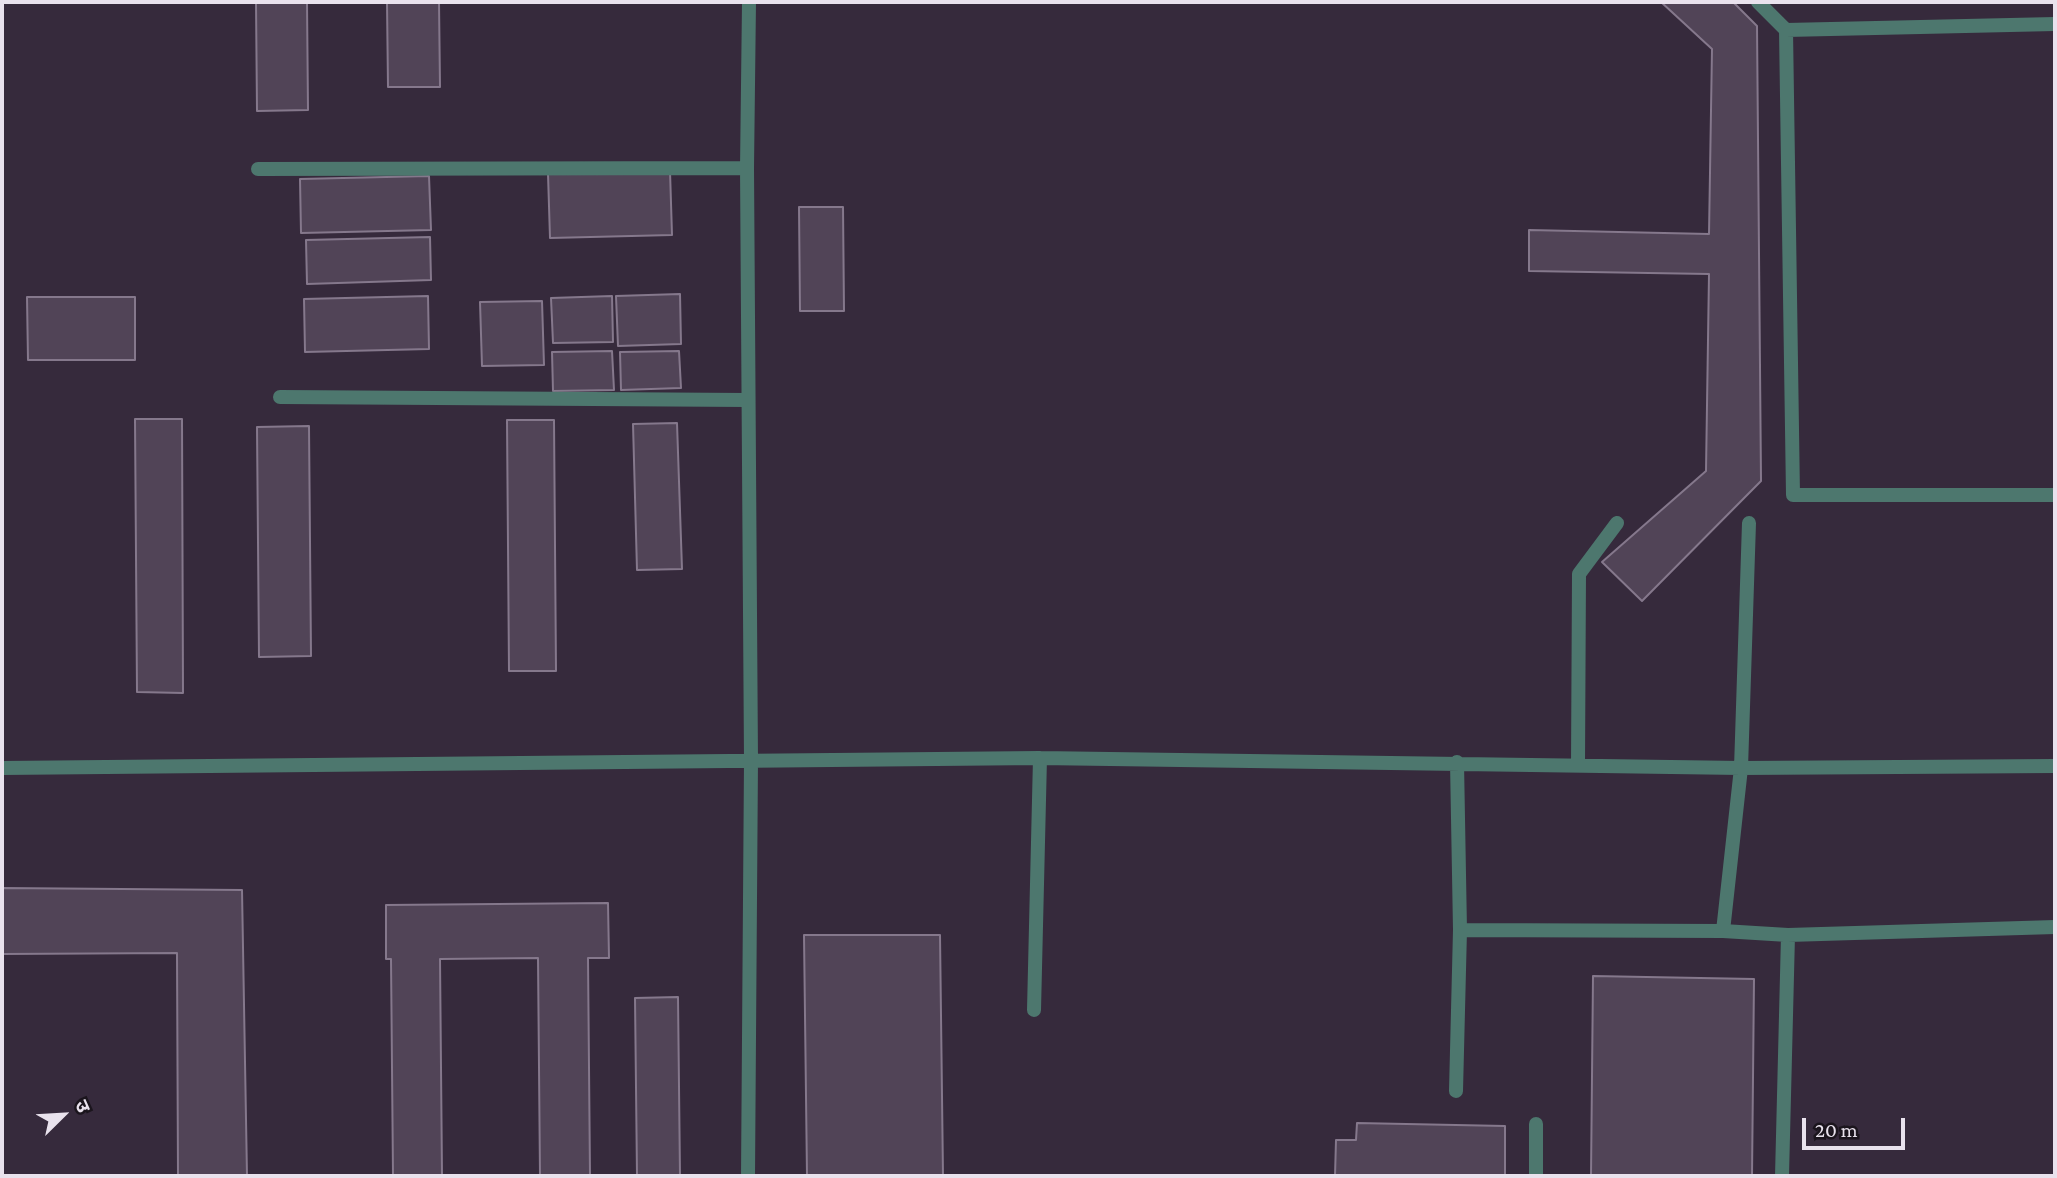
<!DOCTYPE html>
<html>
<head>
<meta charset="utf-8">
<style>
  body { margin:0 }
  #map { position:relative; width:2057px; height:1178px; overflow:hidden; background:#362a3c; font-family:"Crimson Pro","Noto Sans Devanagari",serif }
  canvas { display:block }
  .frame { position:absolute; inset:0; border:4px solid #e9e2ed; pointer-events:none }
  .north { position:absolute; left:28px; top:1080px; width:70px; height:70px; -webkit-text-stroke:5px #1b151d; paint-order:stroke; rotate:66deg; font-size:19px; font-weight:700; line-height:28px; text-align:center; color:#e9e2ed }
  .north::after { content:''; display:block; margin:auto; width:24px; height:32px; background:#e9e2ed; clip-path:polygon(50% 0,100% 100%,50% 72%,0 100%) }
  .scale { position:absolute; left:1802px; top:1118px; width:103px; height:32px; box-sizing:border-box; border:4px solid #e9e2ed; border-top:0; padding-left:9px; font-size:21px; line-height:24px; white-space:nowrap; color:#e9e2ed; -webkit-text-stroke:5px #1b151d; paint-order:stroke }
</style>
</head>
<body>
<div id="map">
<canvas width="2057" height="1178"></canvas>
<div class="frame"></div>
<div class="north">उ</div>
<div class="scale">20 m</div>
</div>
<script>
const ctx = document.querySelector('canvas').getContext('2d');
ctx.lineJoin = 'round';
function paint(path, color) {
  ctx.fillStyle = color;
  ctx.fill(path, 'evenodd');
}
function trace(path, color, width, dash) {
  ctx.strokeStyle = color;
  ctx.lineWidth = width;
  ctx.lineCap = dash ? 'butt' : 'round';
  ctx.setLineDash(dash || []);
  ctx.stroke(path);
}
const building = new Path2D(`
  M 256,2 L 307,2 L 308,110 L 257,111 Z
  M 387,2 L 439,2 L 440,87 L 388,87 Z
  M 1661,2 L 1733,2 L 1757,26 L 1761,481 L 1642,601 L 1602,562 L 1706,471 L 1709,274 L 1529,271 L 1529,230 L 1709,234 L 1712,49 Z
  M 670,171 L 672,235 L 550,238 L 548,174 Z
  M 429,176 L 431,230 L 301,233 L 300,179 Z
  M 799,207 L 843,207 L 844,311 L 800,311 Z
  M 430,237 L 431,280 L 307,284 L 306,240 Z
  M 680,294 L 681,344 L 618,346 L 616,296 Z
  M 428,296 L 429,349 L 305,352 L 304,299 Z
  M 612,296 L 613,342 L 553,343 L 551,298 Z
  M 27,297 L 135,297 L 135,360 L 28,360 Z
  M 542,301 L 544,365 L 482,366 L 480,302 Z
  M 612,351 L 614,390 L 553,391 L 552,352 Z
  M 679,351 L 681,388 L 621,390 L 620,352 Z
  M 135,419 L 182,419 L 183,693 L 137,692 Z
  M 507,420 L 554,420 L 556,671 L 509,671 Z
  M 677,423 L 682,569 L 637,570 L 633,424 Z
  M 309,426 L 311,656 L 259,657 L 257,427 Z
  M 2,888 L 242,890 L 247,1176 L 178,1176 L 177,953 L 2,954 Z
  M 608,903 L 609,958 L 588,958 L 590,1176 L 540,1176 L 538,958 L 440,959 L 442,1176 L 393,1176 L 391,959 L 386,959 L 386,905 Z
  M 804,935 L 940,935 L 943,1176 L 807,1176 Z
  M 1593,976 L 1754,979 L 1752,1176 L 1591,1176 Z
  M 678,997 L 680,1176 L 637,1176 L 635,998 Z
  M 1357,1123 L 1505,1126 L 1505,1176 L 1335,1176 L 1336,1140 L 1356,1140 Z`);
paint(building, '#514457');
trace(building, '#85788c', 2);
trace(new Path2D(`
  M 1758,2 L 1786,30 L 2055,24
  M 1786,30 L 1793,495 L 2055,495
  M 258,169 L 747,168
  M 280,397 L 747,400
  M 1578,764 L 1579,574 L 1617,523
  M 2,768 L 1040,758 L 1741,768 L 2055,766
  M 1460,930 L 1723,931 L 1788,935 L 2055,927
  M 1723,931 L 1741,768 L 1749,523
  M 1034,1010 L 1040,758
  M 1456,1091 L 1460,930 L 1457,762
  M 1536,1124 L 1536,1176
  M 748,1176 L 751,760 L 747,168 L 749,2
  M 1782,1176 L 1788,935`), '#4d776e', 14);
</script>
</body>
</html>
